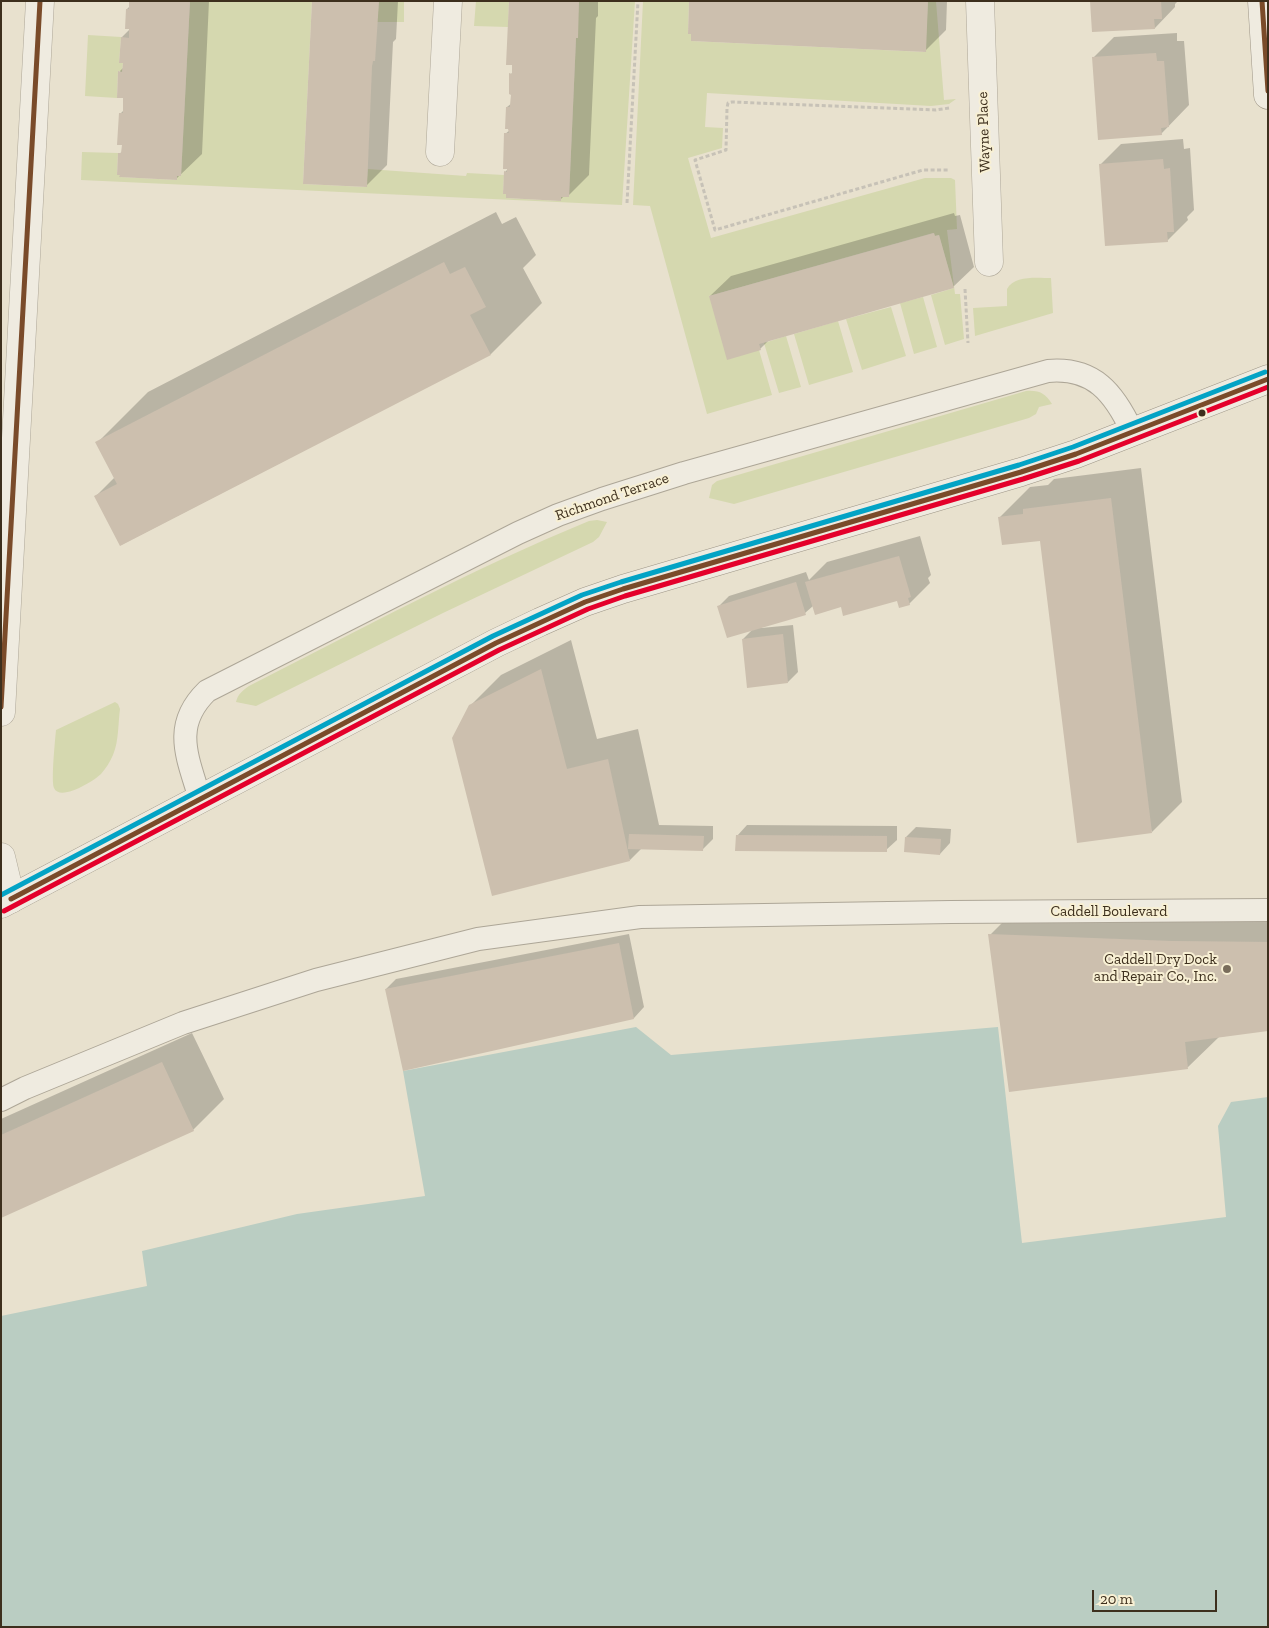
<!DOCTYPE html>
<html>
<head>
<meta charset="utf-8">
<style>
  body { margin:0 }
  #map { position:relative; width:1269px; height:1628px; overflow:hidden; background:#e8e1ce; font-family:"Zilla Slab",serif }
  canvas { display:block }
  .frame { position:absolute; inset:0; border:2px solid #3d2f1d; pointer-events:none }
  .scale { position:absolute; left:1092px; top:1590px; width:125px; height:22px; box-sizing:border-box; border:2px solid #3d2f1d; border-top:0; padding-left:6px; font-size:15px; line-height:18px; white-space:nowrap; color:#3d2f1d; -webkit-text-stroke:4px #f8f0d4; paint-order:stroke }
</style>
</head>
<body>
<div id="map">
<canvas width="1269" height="1628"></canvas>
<div class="frame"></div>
<div class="scale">20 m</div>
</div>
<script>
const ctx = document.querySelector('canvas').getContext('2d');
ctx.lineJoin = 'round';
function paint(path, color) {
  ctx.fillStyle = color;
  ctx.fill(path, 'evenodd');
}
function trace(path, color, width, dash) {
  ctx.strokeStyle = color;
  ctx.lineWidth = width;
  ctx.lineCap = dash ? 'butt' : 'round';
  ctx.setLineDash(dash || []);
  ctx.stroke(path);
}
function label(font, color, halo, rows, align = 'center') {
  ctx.font = font + ' "Zilla Slab",serif';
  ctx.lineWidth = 4;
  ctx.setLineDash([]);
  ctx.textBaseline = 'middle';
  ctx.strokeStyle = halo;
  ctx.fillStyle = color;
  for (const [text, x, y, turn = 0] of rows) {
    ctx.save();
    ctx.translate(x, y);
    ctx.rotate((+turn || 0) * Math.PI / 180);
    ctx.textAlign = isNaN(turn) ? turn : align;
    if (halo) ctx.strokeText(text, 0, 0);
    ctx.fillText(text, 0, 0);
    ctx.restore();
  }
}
paint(new Path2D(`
  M 190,1 L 312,1 L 303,184 L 366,187 L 368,169 L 466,176 L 467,173 L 504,175 L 503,193 L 506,194 L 506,198 L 561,201 L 561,197 L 569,197 L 576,38 L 579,1 L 635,1 L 622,205 L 81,180 L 82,152 L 118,153 L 117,174 L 120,175 L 120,177 L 177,180 L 177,176 L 181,176 Z
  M 379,1 L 404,1 L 404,22 L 377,22 Z
  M 476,1 L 509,1 L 508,27 L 474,26 Z
  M 643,1 L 689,1 L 688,34 L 691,34 L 691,41 L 925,52 L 928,1 L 936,1 L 944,100 L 956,99 L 949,104 L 931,106 L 707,93 L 705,127 L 723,128 L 722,148 L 688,158 L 711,238 L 925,178 L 951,178 L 955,180 L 957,229 L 947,230 L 955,294 L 960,294 L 964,339 L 945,345 L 931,295 L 954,288 L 939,235 L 935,236 L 933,233 L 709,296 L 759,350 L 772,395 L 707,414 L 650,206 L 633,205 Z
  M 88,35 L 121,37 L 119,63 L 123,63 L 122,72 L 118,71 L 117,98 L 85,96 Z
  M 1051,278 L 1053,313 L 975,336 L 973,308 L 1007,306 L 1007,289 C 1014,275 1037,278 1051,278 Z
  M 923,297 L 937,347 L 914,354 L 900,303 Z
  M 891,307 L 906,356 L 862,370 L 846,319 Z
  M 838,321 L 853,372 L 809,385 L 794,334 Z
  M 786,336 L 801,387 L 779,393 L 764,343 Z
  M 1026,391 C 1039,390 1045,393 1052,404 L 1039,407 L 1036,414 L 1029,418 L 734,504 L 709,498 L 712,485 L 717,481 Z
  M 597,520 L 607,522 L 599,537 L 593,542 L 443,613 L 256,706 L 236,702 C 238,694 242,691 249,686 C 361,629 472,569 589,521 Z
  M 115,702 L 118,704 L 120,709 C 118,723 119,741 113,755 C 110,762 106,768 101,774 C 94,781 60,802 54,788 C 51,781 55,741 56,730 Z`), '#d5d8af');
paint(new Path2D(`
  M 636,1027 L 671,1055 L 998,1027 L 1022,1243 L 1226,1217 L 1218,1126 L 1231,1102 L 1268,1097 L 1268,1627 L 1,1627 L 1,1316 L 147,1286 L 142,1251 L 297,1214 L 425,1196 L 403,1071 Z`), '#bacdc2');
paint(new Path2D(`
  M 131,1 L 209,1 L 202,154 L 176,179 L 119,154 L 123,151 L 120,114 L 124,110 L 125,97 L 119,96 L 120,71 L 124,67 L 122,37 L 131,28 L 127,9 L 130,6 Z
  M 313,1 L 398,1 L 396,39 L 393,42 L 387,165 L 366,186 Z
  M 510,1 L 598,1 L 598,16 L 596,18 L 589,175 L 568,196 L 564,196 L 561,199 L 505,172 L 509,168 L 505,134 L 510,130 L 507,107 L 512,103 L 511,74 L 513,72 Z
  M 690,1 L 947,1 L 946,30 L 925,51 Z
  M 1091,1 L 1178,1 L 1175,4 L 1175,7 L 1155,28 Z
  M 1177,33 L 1177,41 L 1184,41 L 1189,105 L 1161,134 L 1093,58 L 1114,37 Z
  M 1183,139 L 1184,149 L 1190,148 L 1194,210 L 1187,217 L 1188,220 L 1167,241 L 1101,164 L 1121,144 Z
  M 496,212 L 502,224 L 516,217 L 536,255 L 523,268 L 542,303 L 491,354 L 121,545 L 96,496 L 115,477 L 97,443 L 148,392 Z
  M 954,213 L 955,216 L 960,215 L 974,267 L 953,287 L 769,340 L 760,349 L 710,296 L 731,276 Z
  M 1141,468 L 1182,802 L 1152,832 L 1041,539 L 1000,517 L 1030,487 L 1048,485 L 1054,479 Z
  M 920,536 L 931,575 L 928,578 L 930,583 L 909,604 L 898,600 L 842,606 L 813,606 L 805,613 L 761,627 L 761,628 L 793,625 L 798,672 L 788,682 L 743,639 L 753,629 L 719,606 L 729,596 L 806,572 L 809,580 L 827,562 Z
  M 571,640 L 597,739 L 638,729 L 659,825 L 713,826 L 713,839 L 703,849 L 642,848 L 630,860 L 470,706 L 501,675 Z
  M 747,825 L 897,826 L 897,840 L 886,850 L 737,836 Z
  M 916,827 L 951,829 L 950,843 L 940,854 L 906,837 Z
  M 1020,905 L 1268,912 L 1268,1030 L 1219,1037 L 1188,1067 L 1010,1091 L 990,935 Z
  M 629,934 L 644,1007 L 634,1018 L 386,989 L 396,979 Z
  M 192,1033 L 224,1099 L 193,1130 L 1,1217 L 1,1119 Z`), '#0003');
paint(new Path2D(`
  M 129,1 L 190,1 L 181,176 L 177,176 L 177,180 L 119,177 L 120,175 L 117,175 L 118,153 L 121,153 L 122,145 L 117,145 L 119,113 L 123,113 L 123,98 L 117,98 L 118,71 L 122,72 L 123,63 L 119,63 L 121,37 L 129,38 L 129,29 L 125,29 L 126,9 L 129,9 Z
  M 312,1 L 379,1 L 375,61 L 373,61 L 372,66 L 367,187 L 303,184 Z
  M 509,1 L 579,1 L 578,38 L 576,38 L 569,197 L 561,197 L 561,201 L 506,198 L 506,194 L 503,194 L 504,171 L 507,172 L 507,169 L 503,169 L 504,133 L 509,133 L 508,129 L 505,129 L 506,107 L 510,107 L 510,105 L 511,95 L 509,94 L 509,73 L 512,74 L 512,65 L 506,65 Z
  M 689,1 L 928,1 L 926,52 L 691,41 L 691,34 L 688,34 Z
  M 1090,1 L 1161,1 L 1162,19 L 1154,19 L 1155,29 L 1092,32 Z
  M 1156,53 L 1157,61 L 1164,61 L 1169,127 L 1161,128 L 1162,135 L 1098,140 L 1092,57 Z
  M 1163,159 L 1164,169 L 1170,168 L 1174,232 L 1167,232 L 1168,242 L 1105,246 L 1099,164 Z
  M 934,233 L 935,236 L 939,235 L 954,288 L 759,344 L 761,350 L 727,360 L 709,296 Z
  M 444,262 L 450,274 L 465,267 L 486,307 L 470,315 L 491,355 L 120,546 L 94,496 L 117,484 L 95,442 Z
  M 1111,498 L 1152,833 L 1077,843 L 1040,541 L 1002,545 L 998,517 L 1023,514 L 1023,509 Z
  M 899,556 L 911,597 L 908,598 L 910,605 L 899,608 L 897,601 L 843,616 L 841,607 L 815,615 L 805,582 Z
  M 796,582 L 806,615 L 727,638 L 717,606 Z
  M 783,634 L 788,683 L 747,688 L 742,639 Z
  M 541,669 L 567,769 L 608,759 L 630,861 L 492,896 L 452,738 L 469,705 Z
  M 629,834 L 704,836 L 703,851 L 628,849 Z
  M 736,835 L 887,836 L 887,852 L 735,851 Z
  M 905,837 L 941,839 L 940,855 L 904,852 Z
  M 988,934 L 1171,941 L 1268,942 L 1268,1031 L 1185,1042 L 1188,1069 L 1009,1092 Z
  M 619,943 L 634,1019 L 403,1071 L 385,989 Z
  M 162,1062 L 194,1131 L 1,1218 L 1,1135 Z`), '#ccbfae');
const lane = new Path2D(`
  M 200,799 C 188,758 171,726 207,691 L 518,533 L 558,515 L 602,499 L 684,473 L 1048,371 C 1094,367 1114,393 1132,431
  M 1,1100 L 25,1088 L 183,1023 L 316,980 L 478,939 L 640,917 L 951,912 L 1268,910`);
const street = new Path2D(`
  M 980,1 L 989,262
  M 440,152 L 448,1
  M 1,712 L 40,1
  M 1,857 L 11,899`);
const secondary = new Path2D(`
  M 1262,1 L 1268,95
  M 1,904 L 496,643 L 540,622 L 585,602 L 623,589 L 1021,472 L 1076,454 L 1268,379`);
trace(lane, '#ada697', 24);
trace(street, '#ada697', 29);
trace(secondary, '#9d9586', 29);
trace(new Path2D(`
  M 949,108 L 936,110 L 732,102 L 728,103 L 727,108 L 726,150 L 695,160 L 715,230 L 923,170 L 949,170
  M 627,203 L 638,1
  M 965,289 L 968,343`), '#c7c2b7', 3, [4, 2.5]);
trace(lane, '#efebe0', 22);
trace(street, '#efebe0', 28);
trace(secondary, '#efebe0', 28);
trace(new Path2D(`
  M 1262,1 L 1268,91
  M 1,707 L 40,1
  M 11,899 L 496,643 L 585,602 L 623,589 L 1021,472 L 1076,454 L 1268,379`), '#7a4b2a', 5);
trace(new Path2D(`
  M 4,911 L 499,650 L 588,609 L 625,596 L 1023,479 L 1079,461 L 1268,387`), '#e4002b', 5);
trace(new Path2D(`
  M 1,895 L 493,636 L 582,595 L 621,582 L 1019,465 L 1073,447 L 1265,372`), '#03a3c5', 5);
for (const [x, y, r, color] of [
  [1202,413,4.5,"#3d2f1d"],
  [1227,969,5,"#796d5b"]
]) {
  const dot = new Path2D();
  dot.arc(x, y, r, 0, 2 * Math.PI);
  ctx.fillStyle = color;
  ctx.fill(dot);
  trace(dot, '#f8f0d4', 2);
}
label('15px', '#3d2f1d', '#f8f0d4', [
  ["Wayne Place",984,132,-92],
  ["Richmond Terrace",612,497,-19],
  ["Caddell Boulevard",1109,912]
]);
label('15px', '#3d2f1d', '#f8f0d4', [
  ["Caddell Dry Dock",1217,960],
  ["and Repair Co., Inc.",1217,977]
], 'right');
</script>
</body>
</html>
